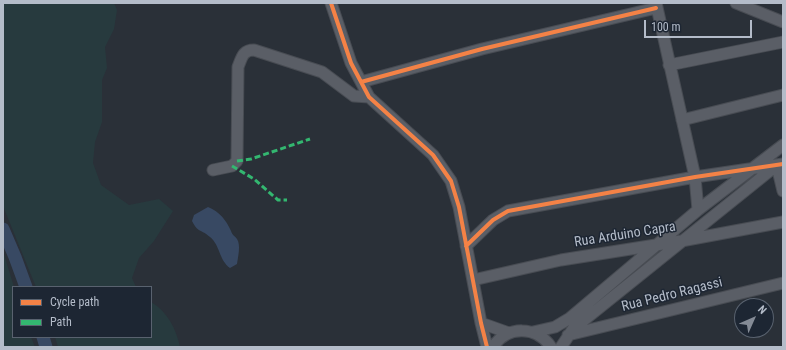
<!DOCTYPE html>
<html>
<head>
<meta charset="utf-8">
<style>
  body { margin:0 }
  #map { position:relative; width:786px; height:350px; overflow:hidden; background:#2a3038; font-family:"Roboto Condensed",sans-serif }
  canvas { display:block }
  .frame { position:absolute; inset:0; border:4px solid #b4bcc9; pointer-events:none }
  .legend { position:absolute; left:12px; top:286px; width:140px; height:52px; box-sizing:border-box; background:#1d2633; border:1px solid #59626f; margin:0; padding:5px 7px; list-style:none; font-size:12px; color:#b4bcc9 }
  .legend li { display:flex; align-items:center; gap:8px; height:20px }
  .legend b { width:20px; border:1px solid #59626f }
  .north { position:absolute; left:734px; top:298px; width:40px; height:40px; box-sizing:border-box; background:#1d2633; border:1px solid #59626f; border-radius:50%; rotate:45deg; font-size:11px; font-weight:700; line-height:16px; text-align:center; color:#b4bcc9 }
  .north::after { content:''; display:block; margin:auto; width:14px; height:18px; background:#848b96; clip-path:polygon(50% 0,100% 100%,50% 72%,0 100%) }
  .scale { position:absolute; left:644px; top:20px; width:108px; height:18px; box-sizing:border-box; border:2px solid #b4bcc9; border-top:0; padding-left:5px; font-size:12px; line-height:14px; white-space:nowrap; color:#b4bcc9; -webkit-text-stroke:3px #1d2633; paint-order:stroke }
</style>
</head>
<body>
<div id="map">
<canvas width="786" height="350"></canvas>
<div class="frame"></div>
<ul class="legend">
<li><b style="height:5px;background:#f48246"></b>Cycle path</li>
<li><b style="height:5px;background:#33b770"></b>Path</li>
</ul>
<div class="north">N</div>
<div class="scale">100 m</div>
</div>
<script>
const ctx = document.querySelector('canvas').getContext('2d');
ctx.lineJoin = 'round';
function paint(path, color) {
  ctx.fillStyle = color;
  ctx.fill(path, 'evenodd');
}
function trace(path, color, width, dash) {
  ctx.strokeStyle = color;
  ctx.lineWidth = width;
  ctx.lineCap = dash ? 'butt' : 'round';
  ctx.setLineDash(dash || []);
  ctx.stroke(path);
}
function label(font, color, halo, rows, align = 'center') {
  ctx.font = font + ' "Roboto Condensed",sans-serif';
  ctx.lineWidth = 3;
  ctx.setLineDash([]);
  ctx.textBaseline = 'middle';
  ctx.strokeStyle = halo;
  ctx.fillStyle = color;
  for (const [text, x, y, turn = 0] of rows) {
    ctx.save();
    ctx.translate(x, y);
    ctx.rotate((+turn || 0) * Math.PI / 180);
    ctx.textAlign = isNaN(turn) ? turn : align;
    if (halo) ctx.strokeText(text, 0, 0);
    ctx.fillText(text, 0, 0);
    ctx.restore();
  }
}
paint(new Path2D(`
  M 3,3 L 114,3 L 117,10 L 114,29 L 105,47 L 107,68 L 102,80 L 102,122 L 95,142 L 93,163 L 101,185 L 129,205 L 159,199 L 173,211 L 154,241 L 139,258 L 132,278 L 136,287 L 36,287 L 3,206 Z
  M 3,251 L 14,287 L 13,337 L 31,337 L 35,347 L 3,347 Z
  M 151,302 C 168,312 176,329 180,347 L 58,347 L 55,337 L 151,337 Z`), '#273a3e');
paint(new Path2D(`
  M 208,207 C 220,212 226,220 231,231 C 232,235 235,236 237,239 C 241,245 238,257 237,264 L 230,268 C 219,260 220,245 210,237 C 201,229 198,233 192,221 L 194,215 Z`), '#384963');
trace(new Path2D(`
  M 3,229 L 15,257 L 26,287
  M 43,337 L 46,347`), '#384963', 13);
const minor = new Path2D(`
  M 331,3 L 351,63 L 369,97 L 433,155 L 451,181 L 459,207 L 481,323 L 487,347
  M 656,3 L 695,177 L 698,210
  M 736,3 L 783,22
  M 669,65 L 783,42
  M 361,82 L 482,49 L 656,8
  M 682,120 L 783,95
  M 777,166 L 783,191
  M 213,170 L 232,166 L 237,161 L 238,67 C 242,57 243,50 254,50 L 322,72 L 354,96 L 369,97
  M 466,246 L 493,220 L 508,211 L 695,177 L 783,164
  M 473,280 L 561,260 L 681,241 L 783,222
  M 481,323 L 509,333
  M 533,332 L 555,327 L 570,318 L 698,210 L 783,145
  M 568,335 L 783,283
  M 493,347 C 507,325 537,326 551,347
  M 561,347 L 573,329 L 777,165`);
trace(minor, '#484c53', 13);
trace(minor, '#5a5e66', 11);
trace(new Path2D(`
  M 237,161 L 251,159 L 310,139
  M 232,166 L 254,179 L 278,200 L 287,200`), '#33b770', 3, [6, 3]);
trace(new Path2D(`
  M 331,3 L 351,63 L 369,97 L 433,155 L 451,181 L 459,207 L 481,323 L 487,347
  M 361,82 L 482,49 L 656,8
  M 466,246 L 493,220 L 508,211 L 695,177 L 783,164`), '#f48246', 4);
label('14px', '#b4bcc9', '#1d2633', [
  ["Rua Arduino Capra",625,235,-9],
  ["Rua Pedro Ragassi",672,295,-14]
]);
</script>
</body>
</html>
